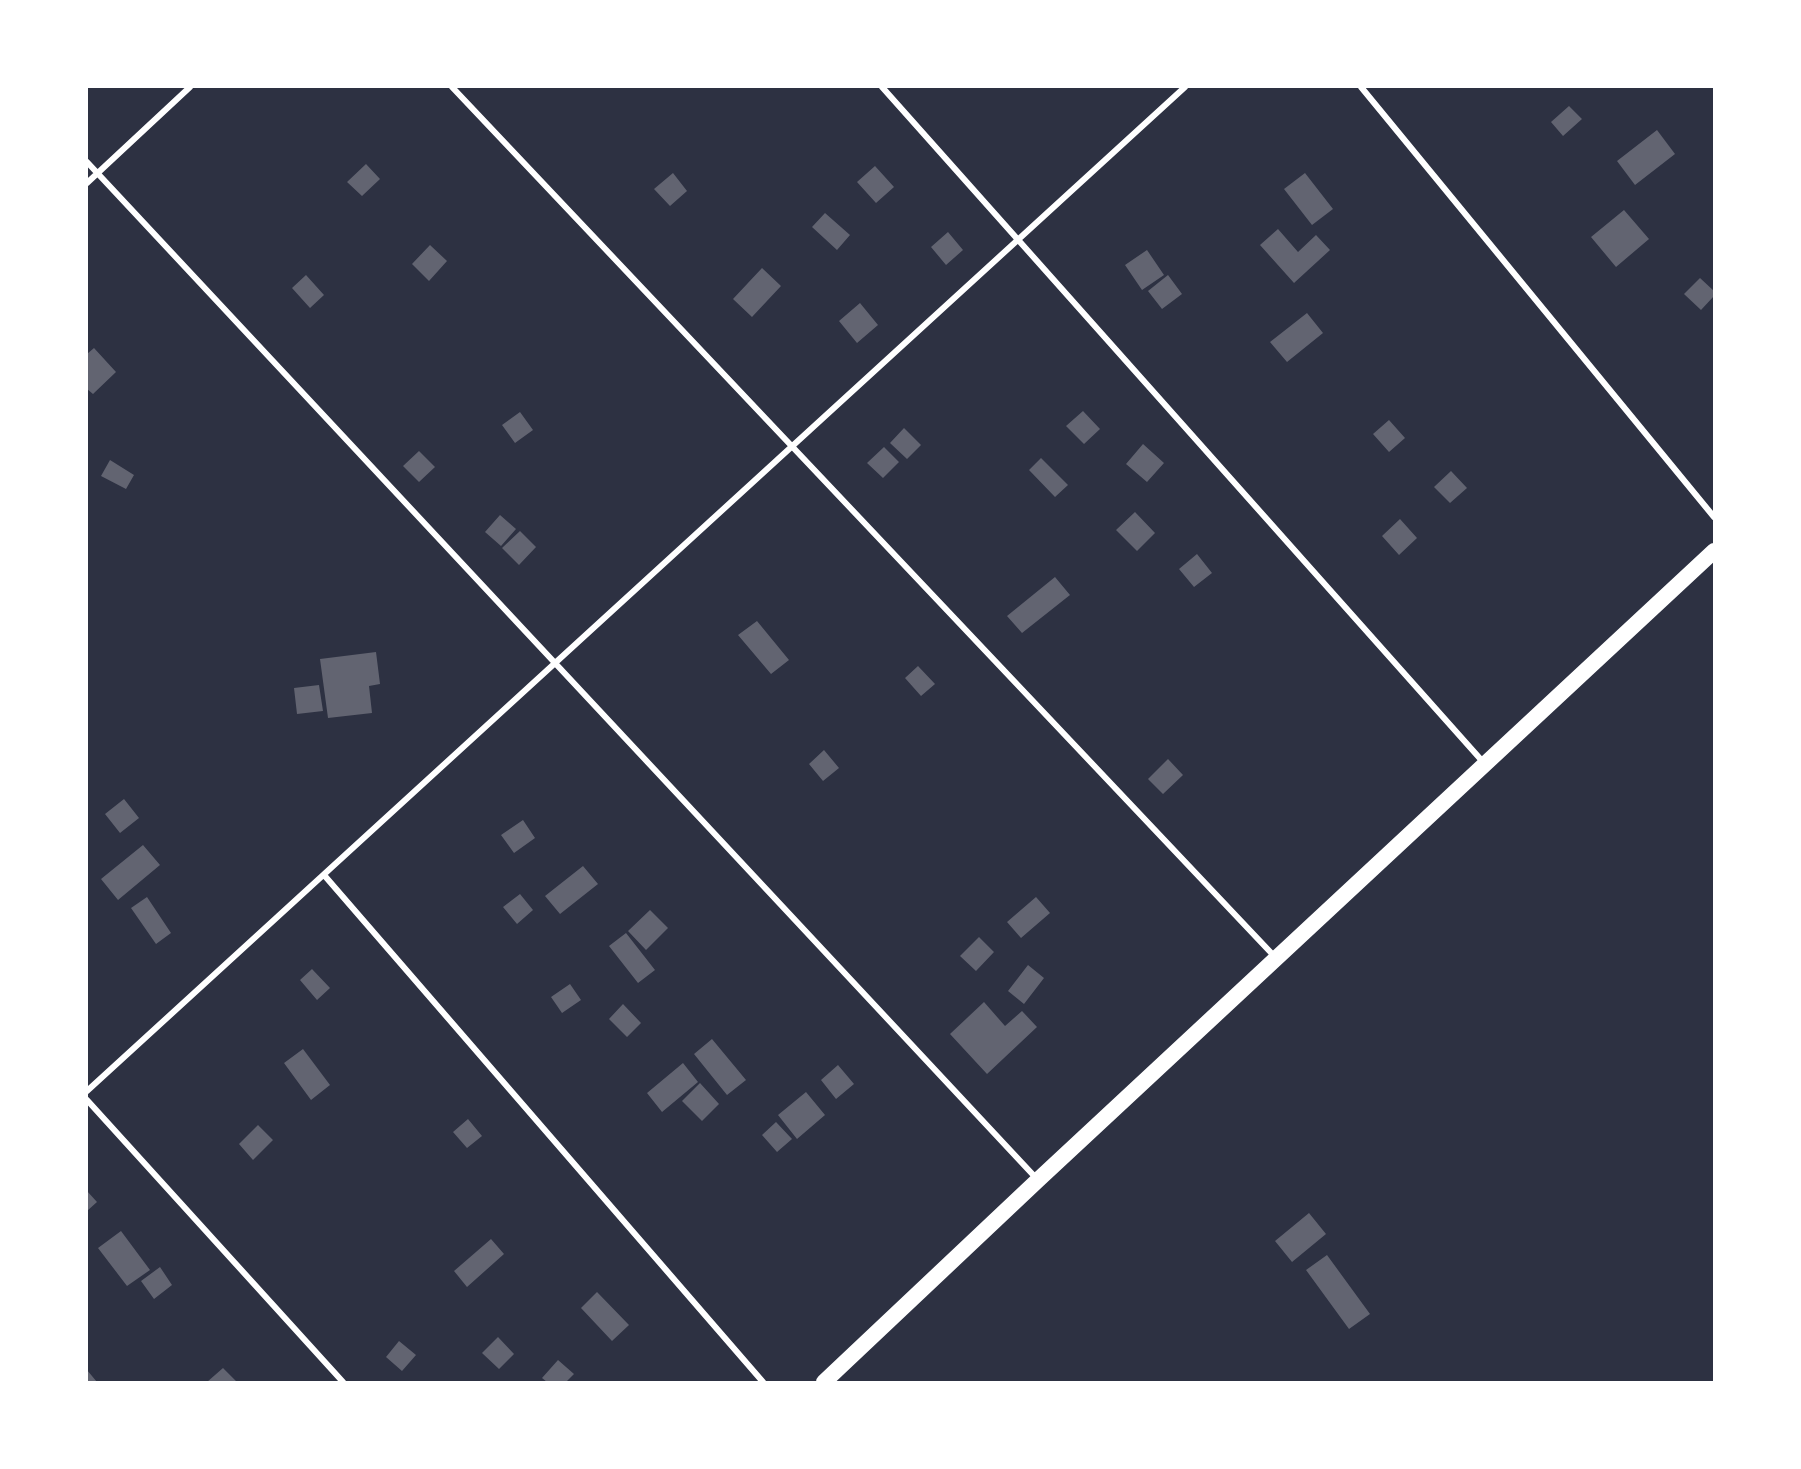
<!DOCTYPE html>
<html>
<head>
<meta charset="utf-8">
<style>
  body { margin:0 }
  #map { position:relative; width:1801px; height:1469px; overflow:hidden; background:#2d3142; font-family:"Source Sans 3",sans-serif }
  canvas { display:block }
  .frame { position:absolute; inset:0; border:88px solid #fff; pointer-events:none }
</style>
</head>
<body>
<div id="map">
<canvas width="1801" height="1469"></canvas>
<div class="frame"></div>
</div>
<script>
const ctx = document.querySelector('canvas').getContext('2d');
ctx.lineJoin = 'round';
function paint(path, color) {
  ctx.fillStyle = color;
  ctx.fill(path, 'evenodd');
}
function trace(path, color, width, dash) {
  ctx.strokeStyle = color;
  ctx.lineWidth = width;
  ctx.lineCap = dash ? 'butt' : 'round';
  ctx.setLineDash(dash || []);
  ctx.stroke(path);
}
paint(new Path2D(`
  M 1569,106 L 1582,119 L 1563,136 L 1551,122 Z
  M 1657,130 L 1675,154 L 1635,185 L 1617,161 Z
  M 366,164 L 380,179 L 362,196 L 347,182 Z
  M 875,166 L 894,187 L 876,203 L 857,182 Z
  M 673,173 L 687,191 L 670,206 L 654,189 Z
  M 1305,173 L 1333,209 L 1312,225 L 1284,189 Z
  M 1624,210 L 1649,239 L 1616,267 L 1591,237 Z
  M 825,213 L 850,235 L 837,250 L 812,227 Z
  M 1278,229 L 1298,252 L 1316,235 L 1330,250 L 1294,283 L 1260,245 Z
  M 948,232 L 963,250 L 946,265 L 931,247 Z
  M 430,245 L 447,261 L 429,281 L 412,264 Z
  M 1147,250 L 1164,275 L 1142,290 L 1125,265 Z
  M 762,268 L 781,286 L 752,317 L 733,299 Z
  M 306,275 L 324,295 L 310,308 L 292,288 Z
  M 1168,275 L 1182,294 L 1162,309 L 1148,291 Z
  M 1700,278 L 1714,291 L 1714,296 L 1701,310 L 1684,294 Z
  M 860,303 L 878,325 L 857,343 L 839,321 Z
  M 1307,313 L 1323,333 L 1287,362 L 1270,342 Z
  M 94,348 L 116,372 L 93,394 L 87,389 L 87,354 Z
  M 1083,411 L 1100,429 L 1084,444 L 1066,426 Z
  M 520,412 L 533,430 L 515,443 L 502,425 Z
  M 1389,420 L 1405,438 L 1389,452 L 1373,434 Z
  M 904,428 L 921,445 L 907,459 L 890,443 Z
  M 1143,444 L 1164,463 L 1147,482 L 1126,464 Z
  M 884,447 L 899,462 L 883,478 L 867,463 Z
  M 419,451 L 435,467 L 419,482 L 403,466 Z
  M 1041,458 L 1068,485 L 1055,497 L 1029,470 Z
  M 110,460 L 134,475 L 126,489 L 101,476 Z
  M 1451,471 L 1467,488 L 1450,503 L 1434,487 Z
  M 1135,512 L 1155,533 L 1137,551 L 1116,530 Z
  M 500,515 L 516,529 L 501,546 L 485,532 Z
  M 1400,519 L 1417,538 L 1399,555 L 1382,536 Z
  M 520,531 L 536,547 L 519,565 L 502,548 Z
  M 1197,554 L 1212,573 L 1194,587 L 1179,569 Z
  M 1055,577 L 1070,595 L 1022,633 L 1007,616 Z
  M 757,621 L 789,660 L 771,674 L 738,635 Z
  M 376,652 L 380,684 L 369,686 L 372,713 L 328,718 L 320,659 Z
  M 918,666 L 935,684 L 921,696 L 905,678 Z
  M 319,685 L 323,711 L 297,714 L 294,688 Z
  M 824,750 L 839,768 L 823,781 L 809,764 Z
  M 1168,759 L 1183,775 L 1163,794 L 1148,779 Z
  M 124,799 L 139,818 L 120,833 L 105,814 Z
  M 523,820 L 535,838 L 514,853 L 501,835 Z
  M 143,845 L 160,865 L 118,900 L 101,879 Z
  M 583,866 L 598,884 L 560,914 L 545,896 Z
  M 520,894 L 533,910 L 517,924 L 503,907 Z
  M 147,897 L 171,933 L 156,944 L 131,908 Z
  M 1036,897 L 1050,913 L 1021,938 L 1007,922 Z
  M 650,910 L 668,928 L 646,950 L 628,931 Z
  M 626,933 L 655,970 L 638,983 L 609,946 Z
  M 979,937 L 994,952 L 976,971 L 960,956 Z
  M 1028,965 L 1044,978 L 1024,1004 L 1008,991 Z
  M 312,969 L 330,988 L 317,1000 L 300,980 Z
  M 570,984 L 581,1000 L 562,1013 L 551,997 Z
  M 984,1002 L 1005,1026 L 1022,1011 L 1037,1027 L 987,1074 L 950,1034 Z
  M 623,1004 L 641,1023 L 627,1037 L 609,1019 Z
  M 712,1039 L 746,1080 L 727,1095 L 694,1054 Z
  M 303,1049 L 330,1085 L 311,1100 L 284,1063 Z
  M 683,1063 L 698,1082 L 662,1112 L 647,1093 Z
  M 838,1065 L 854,1084 L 836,1099 L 821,1080 Z
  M 700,1083 L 719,1104 L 702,1121 L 682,1101 Z
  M 806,1092 L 825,1115 L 797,1139 L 778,1115 Z
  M 468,1119 L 482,1136 L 467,1148 L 453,1132 Z
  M 776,1122 L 792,1139 L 777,1152 L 762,1135 Z
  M 258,1125 L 273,1140 L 253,1160 L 239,1144 Z
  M 87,1191 L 97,1202 L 87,1211 Z
  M 1309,1213 L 1326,1234 L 1292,1262 L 1275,1241 Z
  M 121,1231 L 150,1270 L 127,1286 L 98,1248 Z
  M 491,1239 L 504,1254 L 467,1287 L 454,1271 Z
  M 1327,1255 L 1370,1314 L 1349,1329 L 1306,1270 Z
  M 160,1267 L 172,1285 L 154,1299 L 141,1281 Z
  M 597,1292 L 629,1325 L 612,1341 L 581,1308 Z
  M 498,1337 L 514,1354 L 499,1369 L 482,1353 Z
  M 399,1341 L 416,1355 L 402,1371 L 386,1357 Z
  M 558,1360 L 574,1374 L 566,1382 L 547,1382 L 542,1378 Z
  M 223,1368 L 237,1382 L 207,1382 Z
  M 87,1370 L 97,1382 L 87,1382 Z`), '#626471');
trace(new Path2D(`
  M 452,87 L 1276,958
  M 882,87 L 1484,763
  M 1361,87 L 1714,517
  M 87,162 L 1037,1179
  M 87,183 L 190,87
  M 324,875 L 763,1382
  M 87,1091 L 1185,87
  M 87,1100 L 343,1382`), '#fff', 6);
trace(new Path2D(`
  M 824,1382 L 1038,1180 L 1714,551`), '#fff', 16);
</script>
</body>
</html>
